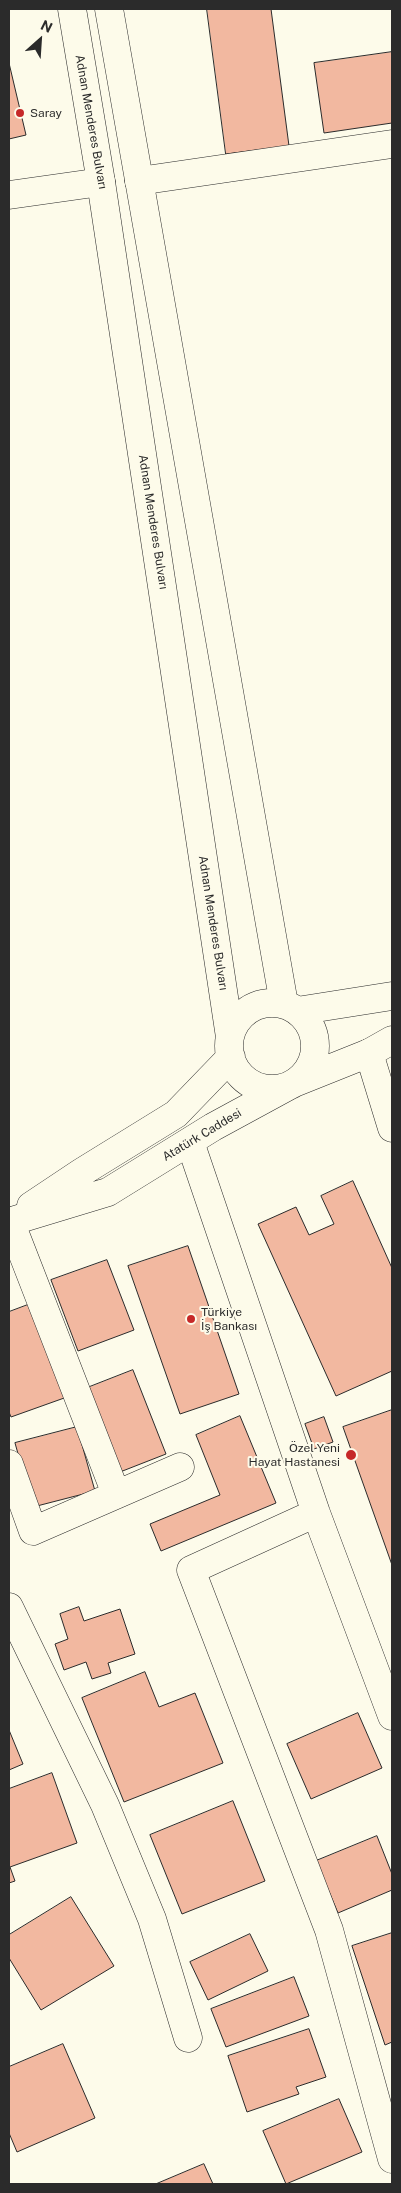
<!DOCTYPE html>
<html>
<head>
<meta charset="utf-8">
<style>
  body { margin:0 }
  #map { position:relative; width:401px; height:2193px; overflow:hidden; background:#fdfbea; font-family:"Public Sans",sans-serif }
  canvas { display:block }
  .frame { position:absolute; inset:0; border:10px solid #2b2b2b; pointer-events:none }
  .north { position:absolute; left:15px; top:15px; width:50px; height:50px; -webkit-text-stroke:4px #fdfbea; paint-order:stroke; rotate:26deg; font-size:14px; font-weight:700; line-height:20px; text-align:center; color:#2b2b2b }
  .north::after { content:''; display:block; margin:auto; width:18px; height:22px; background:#2b2b2b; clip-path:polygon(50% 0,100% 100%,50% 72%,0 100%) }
</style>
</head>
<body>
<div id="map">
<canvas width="401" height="2193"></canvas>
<div class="frame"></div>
<div class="north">N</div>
</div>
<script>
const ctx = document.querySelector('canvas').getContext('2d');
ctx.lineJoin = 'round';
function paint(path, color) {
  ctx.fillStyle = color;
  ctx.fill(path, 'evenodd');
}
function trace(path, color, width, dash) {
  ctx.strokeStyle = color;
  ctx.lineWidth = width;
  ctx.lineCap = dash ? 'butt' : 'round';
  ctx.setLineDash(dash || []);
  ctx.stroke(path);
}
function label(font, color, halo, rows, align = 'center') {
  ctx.font = font + ' "Public Sans",sans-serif';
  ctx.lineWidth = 4;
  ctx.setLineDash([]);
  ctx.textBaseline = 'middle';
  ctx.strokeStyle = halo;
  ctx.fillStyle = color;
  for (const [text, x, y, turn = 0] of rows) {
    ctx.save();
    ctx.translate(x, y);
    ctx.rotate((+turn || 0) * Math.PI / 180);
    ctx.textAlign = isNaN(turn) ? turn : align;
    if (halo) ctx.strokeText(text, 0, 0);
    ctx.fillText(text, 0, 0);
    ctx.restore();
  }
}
const building = new Path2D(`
  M 207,9 L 271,9 L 289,146 L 226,154 Z
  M 392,52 L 392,123 L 324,133 L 314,63 Z
  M 9,63 L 26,135 L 9,139 Z
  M 353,1181 L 392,1268 L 392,1371 L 336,1396 L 258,1224 L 296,1207 L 309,1235 L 334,1224 L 321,1196 Z
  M 188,1246 L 239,1394 L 180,1414 L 128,1266 Z
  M 107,1260 L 134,1330 L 78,1351 L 51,1280 Z
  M 33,1303 L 67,1397 L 11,1417 L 9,1412 L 9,1312 Z
  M 133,1370 L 166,1454 L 120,1472 L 87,1388 Z
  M 392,1410 L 392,1565 L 343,1427 Z
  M 240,1416 L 276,1503 L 161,1551 L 150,1524 L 220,1495 L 196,1435 Z
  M 324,1417 L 333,1442 L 314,1449 L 305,1424 Z
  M 77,1427 L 95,1491 L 33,1507 L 15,1443 Z
  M 79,1607 L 84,1621 L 120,1609 L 135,1654 L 108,1663 L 111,1673 L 92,1679 L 86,1662 L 64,1670 L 55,1644 L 68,1639 L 60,1614 Z
  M 145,1672 L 159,1707 L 195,1693 L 223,1763 L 124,1802 L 82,1698 Z
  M 358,1713 L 382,1768 L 311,1799 L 287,1744 Z
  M 9,1730 L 23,1764 L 9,1770 Z
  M 52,1773 L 77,1843 L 10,1867 L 15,1881 L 9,1883 L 9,1789 Z
  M 233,1801 L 265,1881 L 182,1914 L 150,1835 Z
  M 377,1836 L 392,1874 L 392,1890 L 338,1913 L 316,1861 Z
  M 71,1897 L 114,1966 L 41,2010 L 9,1958 L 9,1935 Z
  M 392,1933 L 392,2042 L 385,2045 L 352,1946 Z
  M 250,1934 L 268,1971 L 208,2000 L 190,1962 Z
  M 294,1977 L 309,2016 L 226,2047 L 211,2009 Z
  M 309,2029 L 326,2077 L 296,2087 L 299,2094 L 247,2112 L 228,2056 Z
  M 63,2044 L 95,2118 L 17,2152 L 9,2133 L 9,2067 Z
  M 339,2099 L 362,2152 L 286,2184 L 263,2131 Z
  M 204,2164 L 213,2184 L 156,2184 Z`);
paint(building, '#f2b8a0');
trace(building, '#2b2b2b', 1);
const street = new Path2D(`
  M 139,181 L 392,144
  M 9,195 L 101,182
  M 369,1053 L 392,1128
  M 190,1142 L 316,1513 L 392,1716
  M 10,1221 L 116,1494
  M 9,1464 L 33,1531 L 180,1467
  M 316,1513 L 191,1570 L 329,1930 L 392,2159
  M 9,1607 L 105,1805 L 152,1919 L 188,2038`);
const secondary = new Path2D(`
  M 72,9 L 101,182 L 230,1037
  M 109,9 L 284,1004
  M229 1046a43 43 0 1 1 86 0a43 43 0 1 1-86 0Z
  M 297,1011 L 392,996
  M 31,1206 L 82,1172 L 176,1114 L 231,1057
  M 9,1222 L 108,1192 L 213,1127 L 294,1083 L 369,1053 L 392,1040`);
trace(street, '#2b2b2b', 29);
trace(secondary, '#2b2b2b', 29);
trace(street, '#fdfbea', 28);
trace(secondary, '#fdfbea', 28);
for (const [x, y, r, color] of [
  [20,113,5,"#c62828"],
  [191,1319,5,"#c62828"],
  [351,1455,6,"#c62828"]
]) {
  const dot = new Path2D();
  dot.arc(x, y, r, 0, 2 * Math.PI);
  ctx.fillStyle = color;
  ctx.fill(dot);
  trace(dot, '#fdfbea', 2);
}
label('12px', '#2b2b2b', '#fdfbea', [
  ["Saray",30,113],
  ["Türkiye",201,1312],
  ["İş Bankası",201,1326],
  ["Özel Yeni",340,1448,"right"],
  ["Hayat Hastanesi",340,1462,"right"]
], 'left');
label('12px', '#2b2b2b', '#fdfbea', [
  ["Adnan Menderes Bulvarı",91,122,80],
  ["Adnan Menderes Bulvarı",153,522,81],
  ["Adnan Menderes Bulvarı",213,923,81],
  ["Atatürk Caddesi",202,1135,-31]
]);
</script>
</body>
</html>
